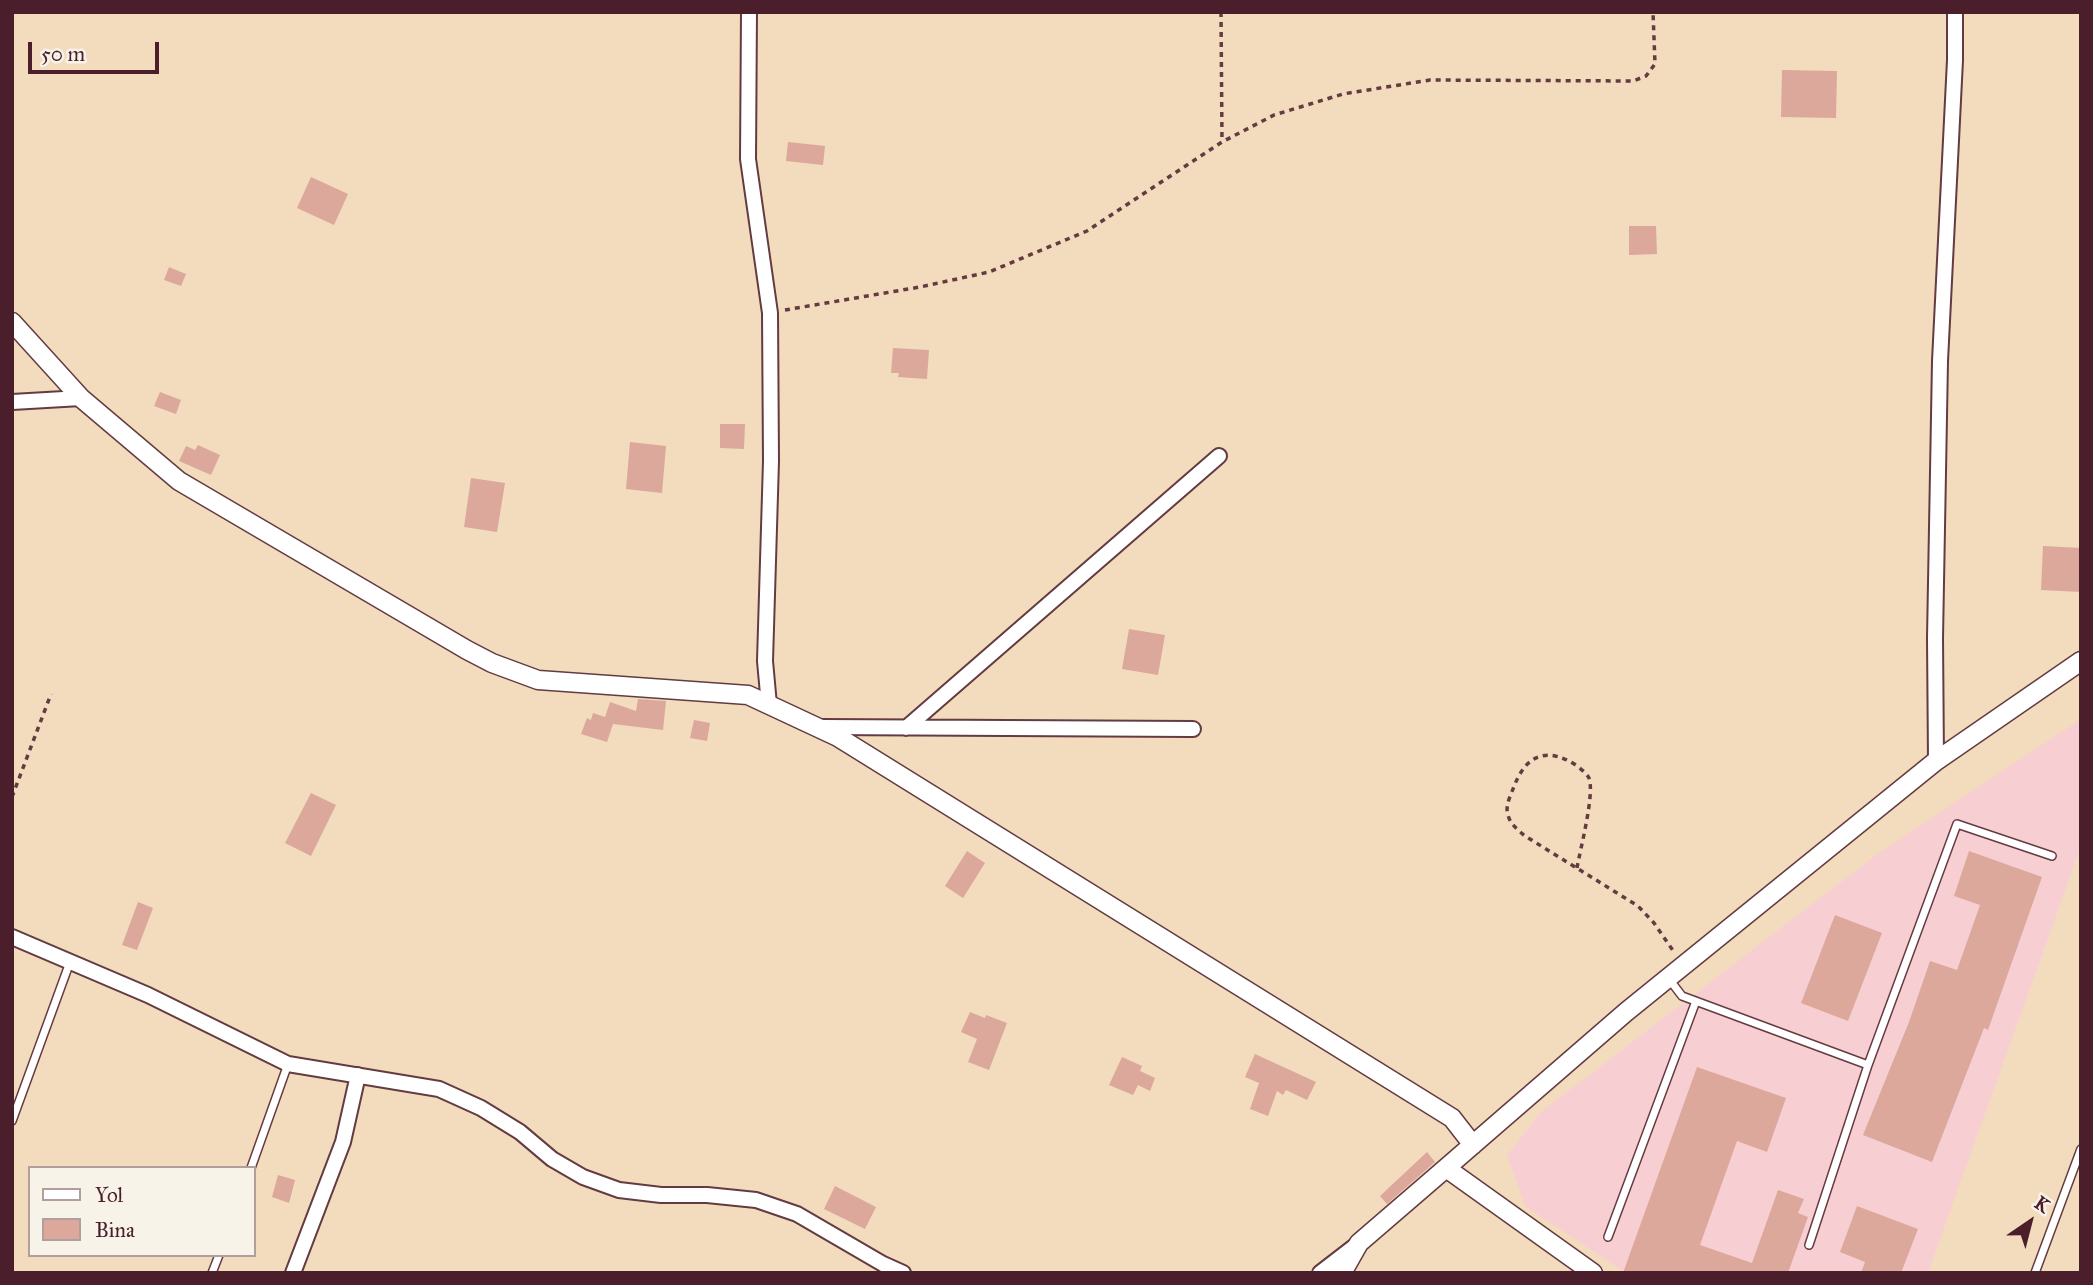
<!DOCTYPE html>
<html>
<head>
<meta charset="utf-8">
<style>
  body { margin:0 }
  #map { position:relative; width:2093px; height:1285px; overflow:hidden; background:#f3dbbd; font-family:"IM FELL Great Primer",serif }
  canvas { display:block }
  .frame { position:absolute; inset:0; border:14px solid #4a1f2b; pointer-events:none }
  .legend { position:absolute; left:28px; top:1166px; width:228px; height:91px; box-sizing:border-box; background:#f7f3e8; border:2px solid #b29e9c; margin:0; padding:9px 12px; list-style:none; font-size:21px; color:#4a1f2b }
  .legend li { display:flex; align-items:center; gap:14px; height:35px }
  .legend b { width:35px; border:2px solid #b29e9c }
  .north { position:absolute; left:1995px; top:1187px; width:70px; height:70px; -webkit-text-stroke:5px #f7f3e8; paint-order:stroke; rotate:35deg; font-size:19px; font-weight:700; line-height:28px; text-align:center; color:#4a1f2b }
  .north::after { content:''; display:block; margin:auto; width:24px; height:32px; background:#4a1f2b; clip-path:polygon(50% 0,100% 100%,50% 72%,0 100%) }
  .scale { position:absolute; left:28px; top:42px; width:131px; height:32px; box-sizing:border-box; border:4px solid #4a1f2b; border-top:0; padding-left:9px; font-size:21px; line-height:24px; white-space:nowrap; color:#4a1f2b; -webkit-text-stroke:5px #f7f3e8; paint-order:stroke }
</style>
</head>
<body>
<div id="map">
<canvas width="2093" height="1285"></canvas>
<div class="frame"></div>
<ul class="legend">
<li><b style="height:9px;background:#fff"></b>Yol</li>
<li><b style="height:19px;background:#dba89b"></b>Bina</li>
</ul>
<div class="north">K</div>
<div class="scale">50 m</div>
</div>
<script>
const ctx = document.querySelector('canvas').getContext('2d');
ctx.lineJoin = 'round';
function paint(path, color) {
  ctx.fillStyle = color;
  ctx.fill(path, 'evenodd');
}
function trace(path, color, width, dash) {
  ctx.strokeStyle = color;
  ctx.lineWidth = width;
  ctx.lineCap = dash ? 'butt' : 'round';
  ctx.setLineDash(dash || []);
  ctx.stroke(path);
}
paint(new Path2D(`
  M 2081,719 L 2081,846 L 1928,1273 L 1626,1273 L 1525,1206 L 1507,1155 L 1541,1112 L 1876,855 Z`), '#f7cfd2');
paint(new Path2D(`
  M 1782,70 L 1837,71 L 1836,118 L 1781,117 Z
  M 788,142 L 825,146 L 823,165 L 786,161 Z
  M 311,177 L 348,194 L 334,225 L 297,208 Z
  M 1629,226 L 1656,226 L 1657,254 L 1629,255 Z
  M 169,267 L 186,274 L 181,286 L 164,280 Z
  M 893,348 L 929,350 L 927,379 L 898,377 L 899,373 L 891,373 Z
  M 160,392 L 181,400 L 176,414 L 154,406 Z
  M 720,424 L 745,424 L 744,449 L 720,448 Z
  M 630,442 L 666,446 L 662,493 L 626,489 Z
  M 198,445 L 220,455 L 211,475 L 179,461 L 186,446 L 195,450 Z
  M 471,478 L 505,483 L 497,532 L 464,527 Z
  M 2043,546 L 2081,548 L 2081,592 L 2041,590 Z
  M 1129,629 L 1165,635 L 1158,675 L 1122,669 Z
  M 638,699 L 666,701 L 663,730 L 613,724 L 607,742 L 581,734 L 587,718 L 591,720 L 593,713 L 605,717 L 610,702 L 636,711 Z
  M 694,720 L 710,723 L 707,741 L 690,738 Z
  M 311,793 L 336,805 L 311,856 L 285,843 Z
  M 967,851 L 985,863 L 963,898 L 945,886 Z
  M 1969,851 L 2042,877 L 1988,1030 L 1984,1028 L 1932,1162 L 1863,1135 L 1909,1022 L 1930,961 L 1957,970 L 1980,905 L 1954,896 Z
  M 138,902 L 153,908 L 137,950 L 122,945 Z
  M 1835,915 L 1882,933 L 1848,1021 L 1801,1003 Z
  M 970,1012 L 985,1018 L 986,1015 L 1007,1023 L 989,1070 L 968,1062 L 977,1039 L 961,1032 Z
  M 1255,1054 L 1316,1082 L 1307,1100 L 1286,1090 L 1283,1095 L 1277,1091 L 1268,1116 L 1250,1109 L 1259,1083 L 1245,1077 Z
  M 1122,1057 L 1142,1066 L 1140,1071 L 1155,1078 L 1150,1091 L 1138,1085 L 1133,1095 L 1109,1085 Z
  M 1697,1067 L 1786,1098 L 1767,1152 L 1737,1141 L 1700,1245 L 1752,1263 L 1778,1190 L 1804,1199 L 1798,1213 L 1808,1217 L 1788,1273 L 1623,1273 Z
  M 1427,1152 L 1435,1162 L 1387,1204 L 1380,1196 Z
  M 278,1175 L 295,1180 L 289,1203 L 272,1197 Z
  M 835,1186 L 876,1207 L 865,1229 L 824,1209 Z
  M 1857,1206 L 1918,1229 L 1901,1273 L 1861,1273 L 1865,1262 L 1840,1252 Z`), '#dba89b');
const service = new Path2D(`
  M 1669,979 L 1682,996 L 1868,1065
  M 12,1121 L 70,962
  M 251,1168 L 288,1064
  M 1608,1237 L 1696,1001
  M 1809,1245 L 1868,1065 L 1957,824 L 2052,856
  M 212,1273 L 219,1255
  M 2035,1273 L 2081,1149`);
const minor = new Path2D(`
  M 749,12 L 748,159 L 770,313 L 771,461 L 765,661 L 769,705
  M 12,402 L 81,398
  M 822,727 L 1193,729
  M 906,728 L 1219,456
  M 1936,761 L 1935,638 L 1940,361 L 1955,60 L 1955,12
  M 12,937 L 148,995 L 288,1064 L 439,1089 L 481,1108 L 520,1132 L 552,1159 L 583,1177 L 619,1190 L 661,1195 L 707,1195 L 756,1200 L 797,1214 L 883,1264 L 903,1273
  M 293,1273 L 343,1142 L 358,1075
  M 1320,1273 L 1355,1246`);
const tertiary = new Path2D(`
  M 12,322 L 81,398 L 179,481 L 467,650 L 492,663 L 538,680 L 748,695 L 838,737 L 1452,1118 L 1473,1145
  M 1342,1273 L 1359,1243 L 1446,1168
  M 1593,1273 L 1446,1168 L 1626,1012 L 1936,761 L 2081,661`);
trace(service, '#633b41', 10);
trace(minor, '#633b41', 18);
trace(tertiary, '#633b41', 21);
trace(new Path2D(`
  M 1221,12 L 1222,142
  M 785,310 L 920,287 L 989,272 L 1087,231 L 1222,142 L 1274,115 L 1343,94 L 1430,80 L 1633,81 L 1646,76 L 1655,64 L 1653,12
  M 12,797 L 51,694
  M 1577,868 C 1580,850 1595,794 1589,778 C 1586,772 1575,764 1569,761 C 1539,746 1523,762 1513,789 C 1510,797 1505,806 1508,815 C 1510,824 1518,830 1525,836 L 1638,906 L 1654,923 L 1674,952`), '#633b41', 3.5, [5, 5]);
trace(service, '#fff', 7);
trace(minor, '#fff', 14);
trace(tertiary, '#fff', 18);
</script>
</body>
</html>
